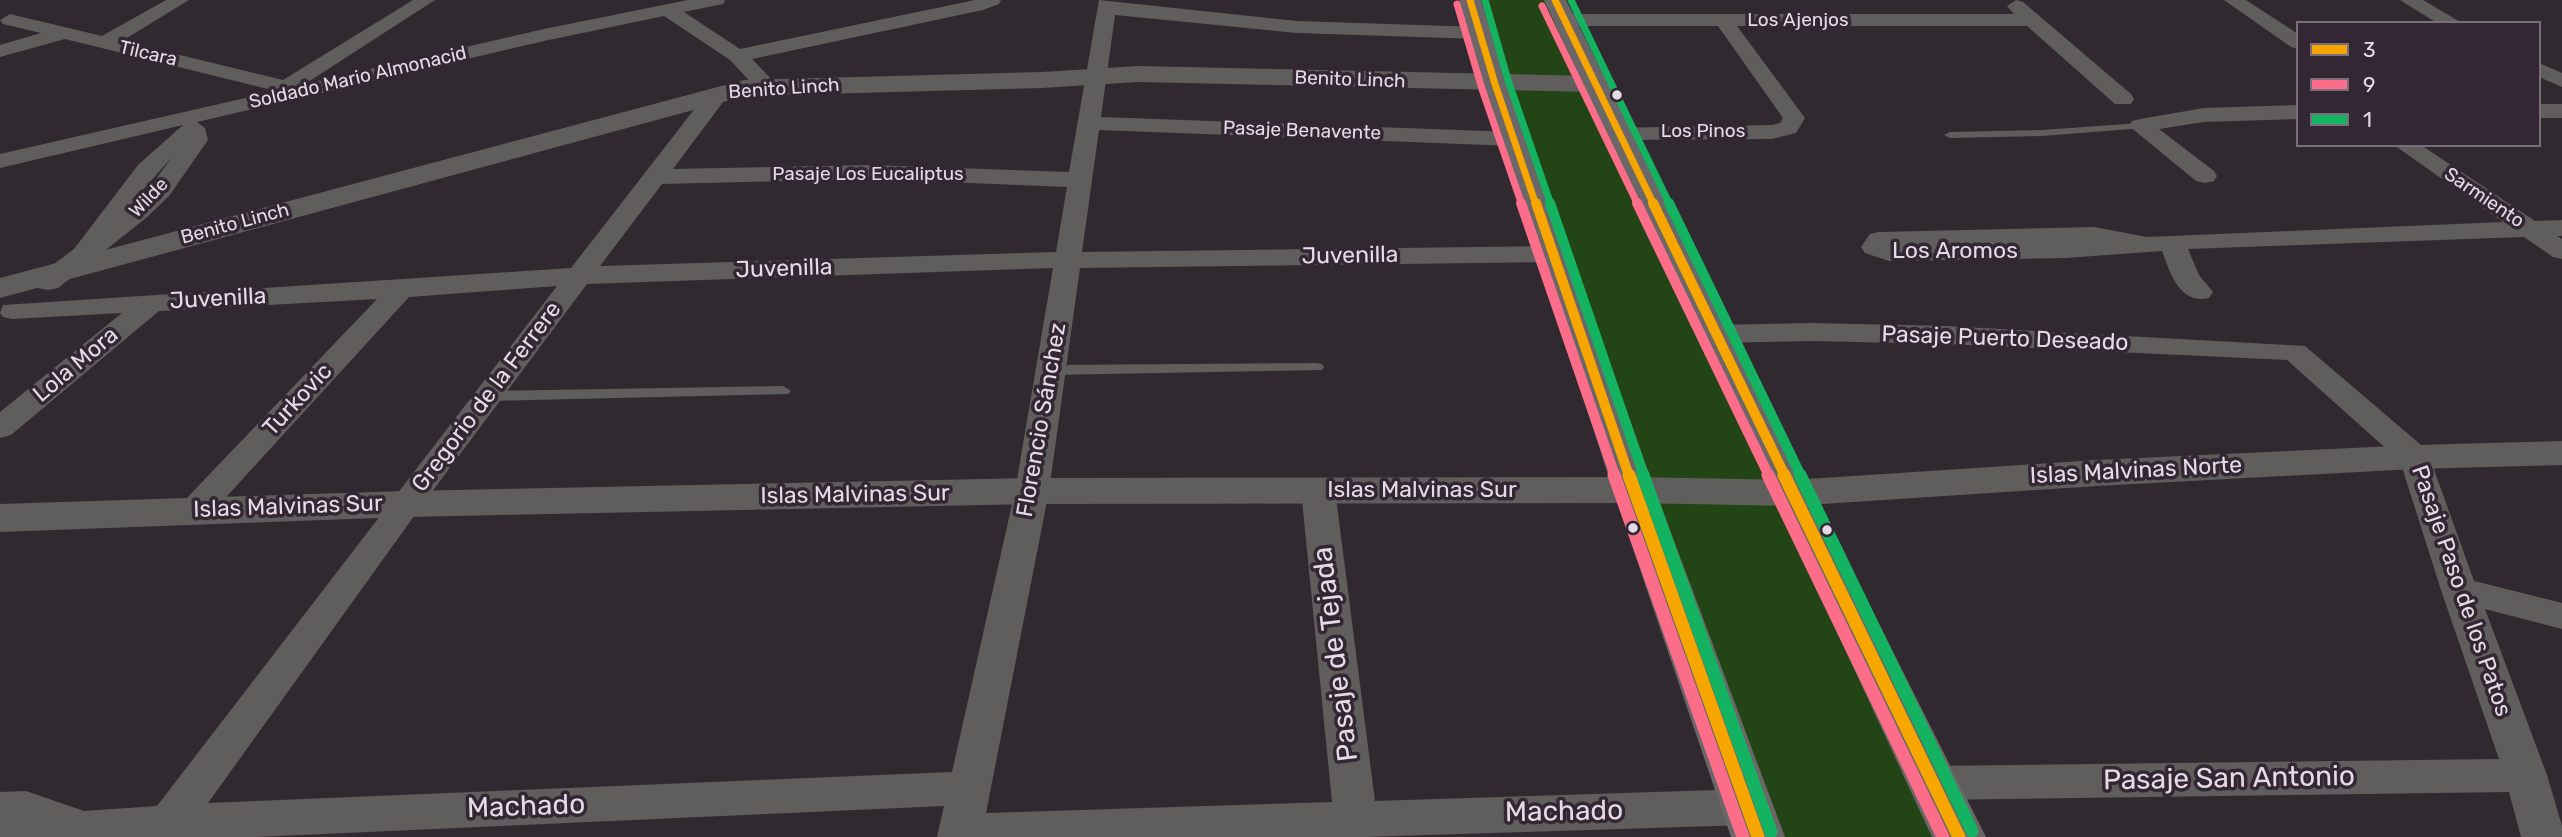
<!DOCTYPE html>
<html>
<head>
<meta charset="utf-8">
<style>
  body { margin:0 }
  #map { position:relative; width:2562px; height:837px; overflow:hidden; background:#302a30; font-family:Rubik,sans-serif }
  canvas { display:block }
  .legend { position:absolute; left:2296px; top:21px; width:245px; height:126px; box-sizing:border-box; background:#322733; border:2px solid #796f7a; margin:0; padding:9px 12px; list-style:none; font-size:21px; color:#e3dce4 }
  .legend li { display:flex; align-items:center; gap:14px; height:35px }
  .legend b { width:35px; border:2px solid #796f7a }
</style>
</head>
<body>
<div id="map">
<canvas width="2562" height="837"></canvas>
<ul class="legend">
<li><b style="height:9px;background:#f7a600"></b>3</li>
<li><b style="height:9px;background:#fb6d88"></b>9</li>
<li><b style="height:9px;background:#13b361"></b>1</li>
</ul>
</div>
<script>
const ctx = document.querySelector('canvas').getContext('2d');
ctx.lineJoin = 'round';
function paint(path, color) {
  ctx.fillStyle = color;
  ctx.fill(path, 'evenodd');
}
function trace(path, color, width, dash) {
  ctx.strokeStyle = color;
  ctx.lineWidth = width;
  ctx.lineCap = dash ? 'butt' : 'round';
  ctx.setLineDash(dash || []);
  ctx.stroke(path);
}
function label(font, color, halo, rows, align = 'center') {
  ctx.font = font + ' Rubik,sans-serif';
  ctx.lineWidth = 7;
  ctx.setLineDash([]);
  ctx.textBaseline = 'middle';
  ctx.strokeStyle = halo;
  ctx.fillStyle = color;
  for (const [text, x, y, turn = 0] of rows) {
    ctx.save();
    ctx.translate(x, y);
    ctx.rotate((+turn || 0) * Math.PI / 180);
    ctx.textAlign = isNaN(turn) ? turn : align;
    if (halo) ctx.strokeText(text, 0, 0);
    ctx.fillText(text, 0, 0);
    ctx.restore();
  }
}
paint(new Path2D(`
  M 1470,0 L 1555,0 L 1959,837 L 1758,837 Z`), '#234515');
paint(new Path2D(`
  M 2140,123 L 2146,126 L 2144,128 L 2042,136 L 1950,138 L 1944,135 L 1950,132 L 2042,130 Z
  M 1317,363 L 1322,364 L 1324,367 L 1322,370 L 1051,375 L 1043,370 L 1051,365 Z
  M 783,386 L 791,391 L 788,394 L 488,401 L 480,396 L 488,391 Z`), '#605d5d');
paint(new Path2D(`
  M 166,0 L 189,0 L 122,41 L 283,80 L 413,0 L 435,0 L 305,84 L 544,29 L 688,0 L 725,0 L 723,4 L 684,12 L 740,49 L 975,0 L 1001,0 L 999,4 L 983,10 L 752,59 L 778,86 L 775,91 L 759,91 L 730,60 L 664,16 L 544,41 L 197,122 L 205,128 L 208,140 L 169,196 L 146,218 L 58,288 L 48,290 L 38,288 L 34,282 L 38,276 L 74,249 L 138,165 L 183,125 L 0,168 L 0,154 L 276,91 L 65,39 L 0,57 L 0,45 L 41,33 L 3,24 L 0,20 L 10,14 L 102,36 ZM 172,157 L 151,186 L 129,206 Z
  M 1099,0 L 1297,21 L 1480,27 L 1487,29 L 1490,33 L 1487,37 L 1480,39 L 1297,33 L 1115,15 L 1101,117 L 1514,132 L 1522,134 L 1525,139 L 1522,144 L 1514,146 L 1099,130 L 1082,252 L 1555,246 L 1564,248 L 1568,254 L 1564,260 L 1555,262 L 1080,268 L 1049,491 L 986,813 L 1332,802 L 1301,490 L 1306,483 L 1318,479 L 1330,483 L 1335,490 L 1375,801 L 1748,789 L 1763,795 L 1770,807 L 1763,819 L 1748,825 L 1365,837 L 937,837 L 944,806 L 257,837 L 0,837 L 0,792 L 26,791 L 84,811 L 157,806 L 557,286 L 409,297 L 207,518 L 195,521 L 183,518 L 178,510 L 183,502 L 377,299 L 159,311 L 11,435 L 0,438 L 0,412 L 122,313 L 13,319 L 3,317 L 0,313 L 3,305 L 571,268 L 710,89 L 726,89 L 729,94 L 673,169 L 871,165 L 1069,172 ZM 871,179 L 1067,187 L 1056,252 L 600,266 L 662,184 ZM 1053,268 L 1015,491 L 952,772 L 208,803 L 417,512 L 587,284 Z
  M 2016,0 L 2023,2 L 2131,94 L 2134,99 L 2131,104 L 2115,104 L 2027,26 L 1737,26 L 1805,118 L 1796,133 L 1772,139 L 1617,140 L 1609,138 L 1606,133 L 1609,128 L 1772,125 L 1780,123 L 1783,118 L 1718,26 L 1564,26 L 1554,20 L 1564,14 L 2014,14 L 2007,6 Z
  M 2224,0 L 2246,0 L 2298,34 L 2298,49 L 2291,47 Z
  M 2400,0 L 2423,0 L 2462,23 L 2437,23 Z
  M 2539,63 L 2562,73 L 2562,87 L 2539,77 Z
  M 2539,104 L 2562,104 L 2562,118 L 2539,118 Z
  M 2298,105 L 2298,119 L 2204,122 L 2159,129 L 2214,171 L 2217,176 L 2214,181 L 2205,183 L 2196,181 L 2129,126 L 2132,121 L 2140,119 L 2204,108 Z
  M 2394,145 L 2421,145 L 2535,221 L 2562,220 L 2562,236 L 2557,236 L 2562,239 L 2562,259 L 2553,257 L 2524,237 L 2188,249 L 2199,275 L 2213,292 L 2209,298 C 2180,305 2170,273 2162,251 L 2066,258 L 1889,261 L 1865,253 L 1861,247 L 1870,234 L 1879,232 L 2094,227 L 2147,237 L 2503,222 Z
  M 1812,323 L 1946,326 L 2305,346 L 2427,450 L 2474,581 L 2562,603 L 2562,629 L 2485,609 L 2547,775 L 2562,826 L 2562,837 L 2521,837 L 2509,792 L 1932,800 L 1917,795 L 1911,783 L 1917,771 L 1932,766 L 2499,759 L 2441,590 L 2400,461 L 2287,360 L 1946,344 L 1812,341 L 1715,343 L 1705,340 L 1701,334 L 1705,328 L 1715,325 Z`), '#605d5d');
paint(new Path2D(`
  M 1138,66 L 1593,76 L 1602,78 L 1606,84 L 1602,90 L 1593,92 L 1138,82 L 1042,88 L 745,96 L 0,298 L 0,278 L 744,80 L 1042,72 Z
  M 2562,441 L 2562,465 L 2415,469 L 2097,486 L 1792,506 L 1634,503 L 1032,504 L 405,517 L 0,532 L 0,504 L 405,491 L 1032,478 L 1634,477 L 1792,480 L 2097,460 L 2415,445 Z`), '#605d5d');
paint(new Path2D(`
  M 1459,0 L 1481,0 L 1508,84 L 1655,490 L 1785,837 L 1731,837 L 1613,490 L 1482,84 Z
  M 1544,0 L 1566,0 L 1986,837 L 1932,837 Z`), '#6b6667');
trace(new Path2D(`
  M 1470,0 L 1495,84 L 1536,205
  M 1555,0 L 1654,205`), '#f7a600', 7);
trace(new Path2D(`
  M 1536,203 L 1629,476
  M 1653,203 L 1785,476`), '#f7a600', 10);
trace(new Path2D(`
  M 1629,475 L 1758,837
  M 1784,475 L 1959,837`), '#f7a600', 13);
trace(new Path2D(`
  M 1457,4 L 1482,89 L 1522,205
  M 1542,6 L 1638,205`), '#fb6d88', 7);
trace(new Path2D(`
  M 1521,203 L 1615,476
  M 1637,203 L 1769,476`), '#fb6d88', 10);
trace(new Path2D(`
  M 1614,475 L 1743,837
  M 1768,475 L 1943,837`), '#fb6d88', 13);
trace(new Path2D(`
  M 1485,0 L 1508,80 L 1551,205
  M 1571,0 L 1670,205`), '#13b361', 7);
trace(new Path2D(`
  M 1550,203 L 1644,476
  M 1669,203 L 1801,476`), '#13b361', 10);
trace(new Path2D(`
  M 1643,475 L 1771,832
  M 1800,475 L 1972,831`), '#13b361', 13);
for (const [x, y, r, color] of [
  [1617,95,6,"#e3dce4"],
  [1633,528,6,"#e3dce4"],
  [1827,530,6,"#e3dce4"]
]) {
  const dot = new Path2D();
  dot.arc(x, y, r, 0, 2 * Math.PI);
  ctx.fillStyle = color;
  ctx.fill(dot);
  trace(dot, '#322733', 2.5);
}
label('19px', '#e3dce4', '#322733', [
  ["Los Ajenjos",1798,21],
  ["Tilcara",148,54,13],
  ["Soldado Mario Almonacid",358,78,-13],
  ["Benito Linch",1350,80,2],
  ["Benito Linch",784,89,-4],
  ["Pasaje Benavente",1302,131,2],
  ["Los Pinos",1703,132],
  ["Pasaje Los Eucaliptus",868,175],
  ["Wilde",149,198,-46],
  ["Sarmiento",2484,198,34],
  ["Benito Linch",235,224,-15]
]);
label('23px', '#e3dce4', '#322733', [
  ["Los Aromos",1955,251],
  ["Juvenilla",1350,256,-1],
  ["Juvenilla",784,269,-2],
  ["Juvenilla",218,299,-3],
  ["Pasaje Puerto Deseado",2005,339,2],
  ["Lola Mora",76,365,-40],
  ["Gregorio de la Ferrere",487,397,-53],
  ["Turkovic",298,400,-47],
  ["Florencio Sánchez",1042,420,-80],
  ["Islas Malvinas Norte",2136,471,-3],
  ["Islas Malvinas Sur",1422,490],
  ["Islas Malvinas Sur",855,495,-1],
  ["Islas Malvinas Sur",288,507,-2],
  ["Pasaje Paso de los Patos",2461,591,71]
]);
label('28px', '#e3dce4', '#322733', [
  ["Pasaje de Tejada",1336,654,-97],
  ["Pasaje San Antonio",2229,779,-1],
  ["Machado",526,807,-2],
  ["Machado",1564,812,-1]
]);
</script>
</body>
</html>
